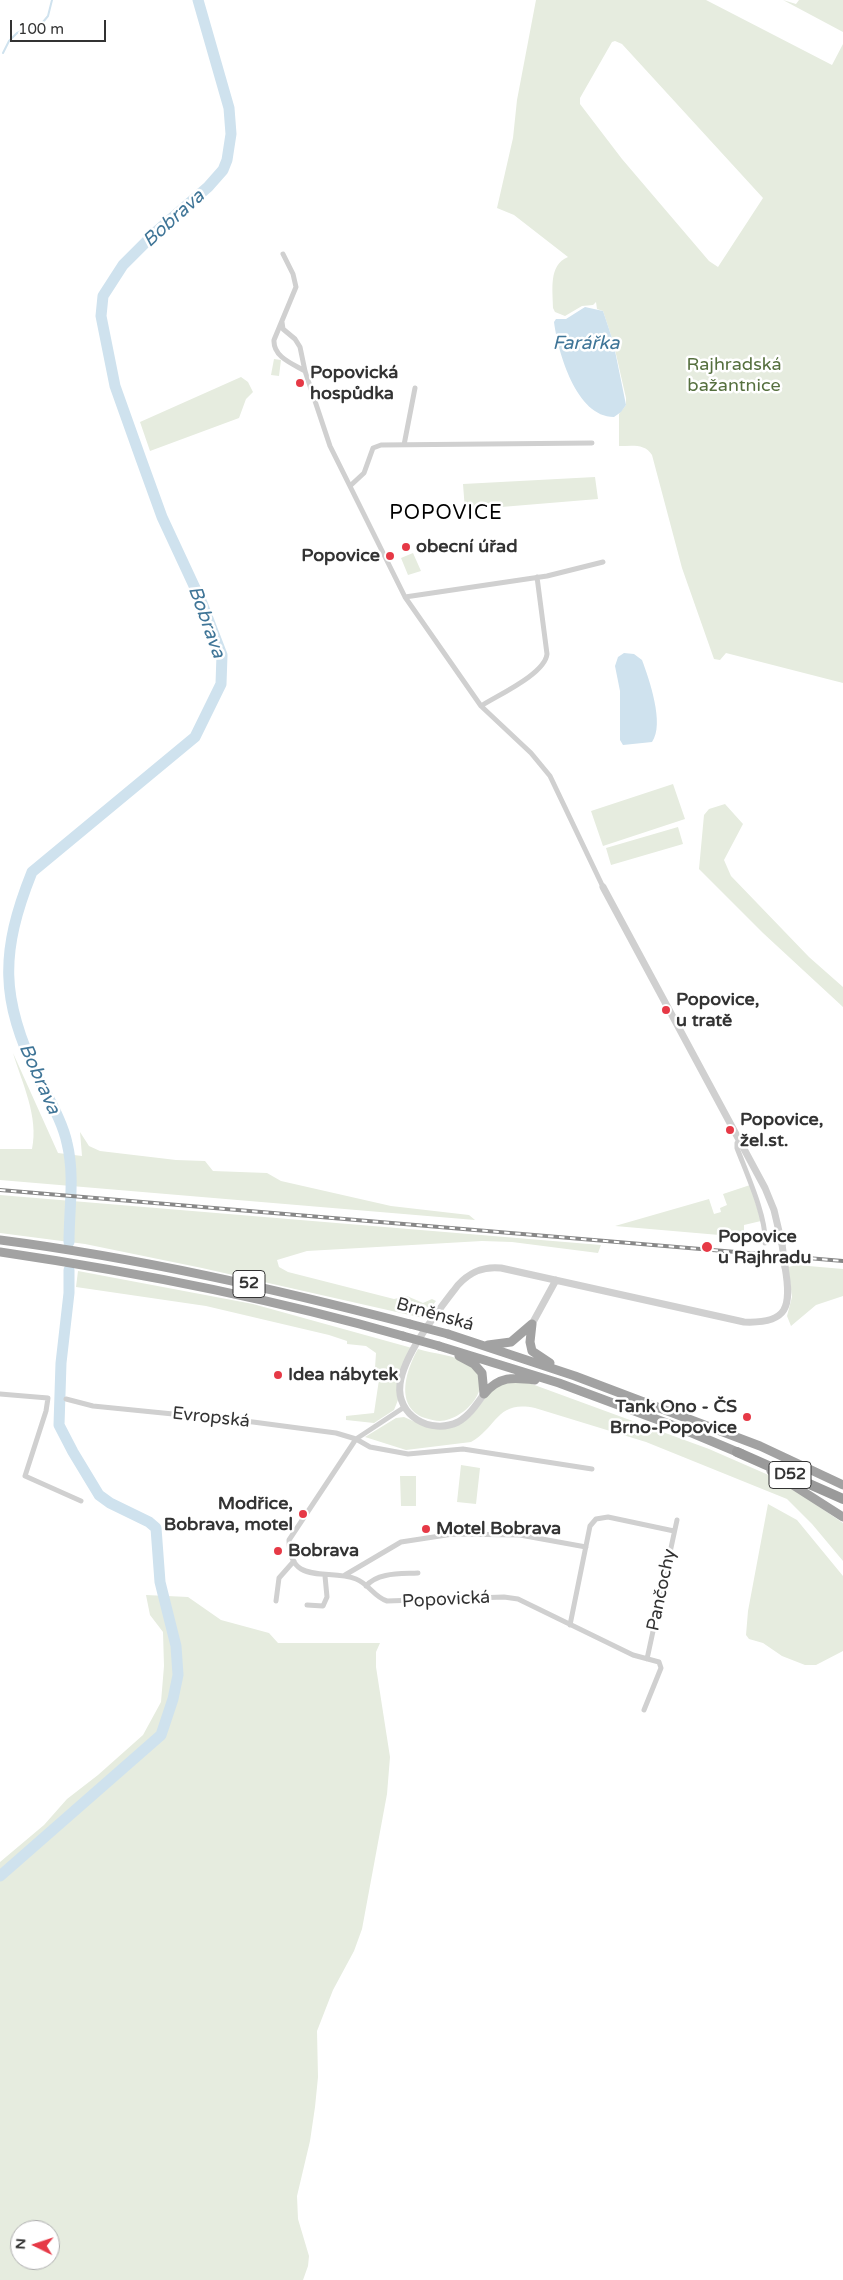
<!DOCTYPE html>
<html>
<head>
<meta charset="utf-8">
<style>
  body { margin:0 }
  #map { position:relative; width:843px; height:2280px; overflow:hidden; background:#fff; font-family:"Varela Round",sans-serif }
  canvas { display:block }
  .north { position:absolute; left:10px; top:2220px; width:50px; height:50px; box-sizing:border-box; background:#fff; border:1px solid #adadad; border-radius:50%; rotate:274deg; font-size:14px; font-weight:700; line-height:20px; text-align:center; color:#333 }
  .north::after { content:''; display:block; margin:auto; width:18px; height:22px; background:#e63946; clip-path:polygon(50% 0,100% 100%,50% 72%,0 100%) }
  .scale { position:absolute; left:10px; top:20px; width:96px; height:22px; box-sizing:border-box; border:2px solid #333; border-top:0; padding-left:6px; font-size:15px; line-height:18px; white-space:nowrap; color:#333; -webkit-text-stroke:4px #fff; paint-order:stroke }
</style>
</head>
<body>
<div id="map">
<canvas width="843" height="2280"></canvas>
<div class="north">N</div>
<div class="scale">100 m</div>
</div>
<script>
const ctx = document.querySelector('canvas').getContext('2d');
ctx.lineJoin = 'round';
function paint(path, color) {
  ctx.fillStyle = color;
  ctx.fill(path, 'evenodd');
}
function trace(path, color, width, dash) {
  ctx.strokeStyle = color;
  ctx.lineWidth = width;
  ctx.lineCap = dash ? 'butt' : 'round';
  ctx.setLineDash(dash || []);
  ctx.stroke(path);
}
function label(font, color, halo, rows, align = 'center') {
  ctx.font = font + ' "Varela Round",sans-serif';
  ctx.lineWidth = 5;
  ctx.setLineDash([]);
  ctx.textBaseline = 'middle';
  ctx.strokeStyle = halo;
  ctx.fillStyle = color;
  for (const [text, x, y, turn = 0] of rows) {
    ctx.save();
    ctx.translate(x, y);
    ctx.rotate((+turn || 0) * Math.PI / 180);
    ctx.textAlign = isNaN(turn) ? turn : align;
    if (halo) ctx.strokeText(text, 0, 0);
    ctx.fillText(text, 0, 0);
    ctx.restore();
  }
}
paint(new Path2D(`
  M 536,0 L 706,0 L 832,65 L 843,44 L 843,683 L 726,653 L 720,660 L 714,659 L 682,568 L 652,455 C 645,443 631,446 619,446 L 619,414 L 626,405 L 626,398 L 613,341 L 603,311 L 597,309 L 596,302 L 593,305 L 582,306 L 565,316 L 555,312 L 553,308 C 553,291 548,265 568,257 L 514,215 L 497,208 L 513,138 L 517,100 ZM 615,41 L 622,44 L 763,198 L 718,267 L 709,261 L 622,159 L 580,104 L 580,98 L 612,42 Z
  M 783,0 L 796,4 L 799,0 L 843,0 L 843,32 Z
  M 274,359 L 281,360 L 279,376 L 271,375 Z
  M 241,377 L 248,382 L 253,392 L 246,399 L 239,418 L 150,451 L 140,422 Z
  M 595,477 L 598,499 L 465,510 L 463,484 Z
  M 413,553 L 421,571 L 408,575 L 401,558 Z
  M 673,784 L 685,819 L 603,846 L 591,811 Z
  M 725,804 L 743,824 L 724,860 L 731,876 L 809,957 L 843,987 L 843,1007 L 763,933 L 699,869 L 704,815 L 709,809 Z
  M 678,827 L 683,844 L 611,865 L 606,848 Z
  M 13,1053 L 58,1153 L 82,1156 L 80,1132 L 89,1146 L 100,1151 L 176,1160 L 205,1161 L 213,1171 L 267,1173 L 281,1181 L 391,1206 L 469,1215 L 475,1220 L 0,1180 L 0,1149 L 32,1149 C 39,1117 22,1083 13,1053 Z
  M 750,1185 L 761,1221 L 744,1225 L 744,1242 L 732,1241 L 731,1236 L 615,1226 L 709,1199 L 714,1214 L 721,1212 L 720,1208 L 727,1205 L 723,1194 Z
  M 0,1195 L 601,1245 L 598,1253 L 512,1242 L 482,1241 L 307,1251 L 277,1260 L 279,1267 L 288,1272 L 394,1299 L 407,1296 L 423,1303 L 432,1299 L 436,1301 L 423,1318 L 202,1268 L 85,1244 L 0,1233 Z
  M 797,1265 L 843,1269 L 843,1296 L 816,1305 L 791,1326 L 787,1316 L 792,1297 L 788,1267 Z
  M 78,1271 L 253,1304 L 412,1348 L 398,1379 L 398,1400 L 394,1410 L 374,1423 L 346,1420 L 346,1416 L 374,1413 L 380,1373 L 375,1368 L 376,1353 L 366,1346 L 347,1344 L 347,1341 L 329,1335 L 206,1306 L 76,1287 Z
  M 418,1349 C 434,1354 455,1355 469,1364 C 498,1383 466,1420 440,1421 C 435,1421 430,1419 425,1418 C 394,1407 406,1370 418,1349 Z
  M 506,1381 L 529,1383 L 709,1449 L 780,1480 L 843,1523 L 843,1561 L 812,1524 L 787,1499 L 646,1442 L 535,1408 C 496,1400 498,1427 471,1442 L 406,1450 L 365,1437 L 396,1418 L 404,1417 L 429,1428 L 471,1416 L 489,1393 Z
  M 461,1465 L 480,1468 L 476,1504 L 457,1502 Z
  M 400,1476 L 416,1476 L 416,1506 L 401,1506 Z
  M 768,1504 L 797,1520 L 843,1576 L 843,1651 L 816,1665 L 805,1665 L 782,1656 L 763,1643 L 749,1639 L 746,1635 L 748,1611 Z
  M 146,1595 L 188,1597 L 221,1620 L 269,1633 L 278,1643 L 380,1643 L 376,1652 L 376,1667 L 390,1757 L 387,1794 L 362,1929 L 354,1951 L 333,1990 L 317,2031 L 318,2077 L 315,2107 L 310,2141 L 297,2196 L 298,2219 L 309,2256 L 308,2266 L 303,2280 L 0,2280 L 0,1862 L 44,1825 L 67,1799 L 98,1775 L 143,1735 L 161,1702 L 164,1666 L 163,1632 L 150,1615 ZM 20,2230 L 50,2230 L 50,2260 L 20,2260 Z`), '#e6ecdf');
paint(new Path2D(`
  M 585,307 L 603,311 L 613,341 L 626,405 L 621,412 L 614,417 C 576,417 558,352 554,322 L 556,319 L 566,319 Z
  M 624,653 L 634,654 L 642,660 C 649,679 665,724 652,742 L 623,745 L 620,740 L 620,691 L 615,666 L 618,657 Z`), '#cfe2ee');
trace(new Path2D(`
  M 3,53 L 9,41 L 17,33 L 43,22 L 48,16 L 52,0`), '#cfe2ee', 2);
trace(new Path2D(`
  M 69,1242 C 69,1209 75,1176 67,1143 C 62,1120 48,1098 38,1077 C 0,999 0,952 32,872 L 195,737 L 221,684 L 222,655 L 202,603 L 162,517 L 141,459 L 115,386 L 101,316 L 103,296 L 123,265 L 157,231 L 208,187 L 223,170 L 227,160 L 231,134 L 229,108 L 198,0
  M 0,1876 L 161,1735 L 173,1699 L 178,1675 L 176,1646 L 160,1582 L 156,1528 L 149,1522 L 110,1503 L 99,1495 L 73,1452 L 59,1425 L 61,1363 L 69,1293 L 69,1270`), '#cfe2ee', 11);
trace(new Path2D(`
  M 283,254 L 293,274 L 296,287 L 274,340 C 273,357 293,364 305,371
  M 282,322 L 283,329 L 295,339 L 300,347 L 305,371 L 330,446 L 405,597 L 481,706 L 531,753 L 550,776 L 603,887
  M 404,445 L 415,388
  M 350,486 L 364,473 L 373,448 L 381,445 L 592,443
  M 405,597 L 547,576 L 603,562
  M 481,706 C 498,695 545,674 547,654 L 537,577
  M 740,1140 L 737,1143 L 737,1148 C 746,1172 767,1218 765,1243
  M 0,1394 L 48,1398 L 46,1411 L 25,1476 L 81,1501
  M 66,1399 L 93,1406 L 253,1422 L 336,1433 L 356,1439 L 370,1447 L 408,1454 L 463,1449 L 592,1469
  M 403,1408 L 356,1439 L 289,1540 C 289,1587 329,1568 356,1579 C 369,1584 374,1597 387,1601 L 504,1597 L 518,1599 L 633,1655 L 659,1662 L 661,1668 L 644,1710
  M 345,1575 L 401,1542 L 453,1534 L 520,1535 L 586,1547
  M 366,1586 C 378,1572 401,1574 418,1573
  M 276,1601 L 279,1578 L 294,1561
  M 307,1605 L 323,1606 L 327,1597 L 325,1576
  M 570,1625 L 590,1526 L 596,1519 L 608,1517 L 674,1531
  M 647,1659 L 677,1520`), '#d0d0d0', 5);
trace(new Path2D(`
  M 603,887 L 765,1188 L 774,1210 L 782,1244
  M 532,1324 L 556,1280
  M 484,1394 C 477,1404 469,1416 458,1422 C 431,1435 396,1416 400,1384 C 404,1353 439,1310 458,1285 C 470,1272 483,1266 501,1268 L 744,1322 C 788,1324 792,1307 785,1267`), '#d0d0d0', 7);
trace(new Path2D(`
  M 0,1240 C 139,1258 275,1289 410,1324
  M 0,1252 C 136,1272 270,1298 403,1336
  M 532,1324 L 530,1342 L 532,1351 L 550,1363
  M 448,1334 L 575,1376 L 760,1446 L 843,1485
  M 488,1345 L 511,1342 L 532,1324
  M 439,1346 L 559,1383 L 680,1428 L 742,1454
  M 459,1356 L 474,1364 L 482,1373 L 484,1394
  M 484,1394 C 499,1376 513,1377 535,1380
  M 771,1471 L 843,1517`), '#a2a2a2', 9);
trace(new Path2D(`
  M 737,1452 L 843,1499`), '#9a9a9a', 10);
const rail = new Path2D(`
  M 0,1190 L 843,1261`);
trace(rail, '#888', 4);
trace(rail, '#fff', 2, [5.5]);
trace(new Path2D(`
  M 782,1244 L 785,1267`), '#d0d0d0', 7);
trace(new Path2D(`
  M 410,1324 L 448,1334
  M 403,1336 L 439,1346`), '#a2a2a2', 9);
for (const [x, y, r, color] of [
  [300,383,5,"#e63946"],
  [406,547,5,"#e63946"],
  [390,556,5,"#e63946"],
  [666,1010,5,"#e63946"],
  [730,1130,5,"#e63946"],
  [707,1247,6,"#e63946"],
  [278,1375,5,"#e63946"],
  [747,1417,5,"#e63946"],
  [303,1514,5,"#e63946"],
  [426,1529,5,"#e63946"],
  [278,1551,5,"#e63946"]
]) {
  const dot = new Path2D();
  dot.arc(x, y, r, 0, 2 * Math.PI);
  ctx.fillStyle = color;
  ctx.fill(dot);
  trace(dot, '#fff', 2);
}
for (const [x, y, w] of [
  [249,1284,32],
  [790,1475,42]
]) {
  const box = new Path2D();
  box.roundRect(x - w / 2, y - 13.5, w, 27, 4);
  ctx.fillStyle = '#fff';
  ctx.fill(box);
  trace(box, '#333', 1);
}
label('bold 16px', '#333', null, [
  ["52",249,1284],
  ["D52",790,1475]
]);
label('18px', '#56703f', '#fff', [
  ["Rajhradská",734,365],
  ["bažantnice",734,386]
]);
label('bold 18px', '#333', '#fff', [
  ["Popovická",310,373],
  ["hospůdka",310,394],
  ["obecní úřad",416,547],
  ["Popovice",380,556,"right"],
  ["Popovice,",676,1000],
  ["u tratě",676,1021],
  ["Popovice,",740,1120],
  ["žel.st.",740,1141],
  ["Popovice",718,1237],
  ["u Rajhradu",718,1258],
  ["Idea nábytek",288,1375],
  ["Tank Ono - ČS",737,1407,"right"],
  ["Brno-Popovice",737,1428,"right"],
  ["Modřice,",293,1504,"right"],
  ["Bobrava, motel",293,1525,"right"],
  ["Motel Bobrava",436,1529],
  ["Bobrava",288,1551]
], 'left');
label('18px', '#333', '#fff', [
  ["Brněnská",435,1315,16],
  ["Evropská",211,1418,6],
  ["Pančochy",662,1590,-78],
  ["Popovická",446,1600,-3]
]);
label('italic 19px', '#3f7597', '#fff', [
  ["Bobrava",174,219,-42],
  ["Farářka",586,344],
  ["Bobrava",206,622,70],
  ["Bobrava",39,1079,66]
]);
ctx.letterSpacing = '1px';
label('20px', '#000', '#fff', [
  ["POPOVICE",446,514]
]);
ctx.letterSpacing = '0px';
</script>
</body>
</html>
